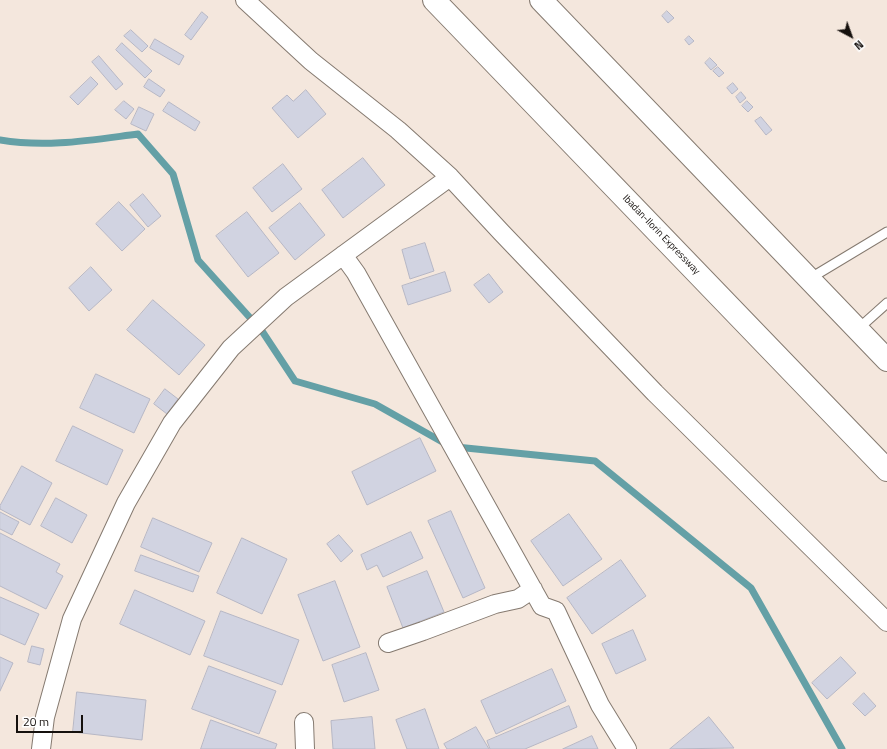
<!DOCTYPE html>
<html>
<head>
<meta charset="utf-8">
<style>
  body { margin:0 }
  #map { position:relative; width:887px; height:749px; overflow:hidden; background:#f4e7dd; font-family:"Titillium Web",sans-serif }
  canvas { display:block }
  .north { position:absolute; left:831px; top:16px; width:40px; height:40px; -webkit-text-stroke:3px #fff; paint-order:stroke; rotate:139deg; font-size:11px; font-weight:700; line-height:16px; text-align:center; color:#15100d }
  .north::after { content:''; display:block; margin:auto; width:14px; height:18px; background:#15100d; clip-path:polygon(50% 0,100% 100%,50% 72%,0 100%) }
  .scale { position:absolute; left:16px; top:715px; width:67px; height:18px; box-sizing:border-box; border:2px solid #15100d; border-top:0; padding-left:5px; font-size:12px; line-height:14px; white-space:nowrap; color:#15100d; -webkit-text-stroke:3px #fff; paint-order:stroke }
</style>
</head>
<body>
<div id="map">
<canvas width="887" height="749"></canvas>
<div class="north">N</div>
<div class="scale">20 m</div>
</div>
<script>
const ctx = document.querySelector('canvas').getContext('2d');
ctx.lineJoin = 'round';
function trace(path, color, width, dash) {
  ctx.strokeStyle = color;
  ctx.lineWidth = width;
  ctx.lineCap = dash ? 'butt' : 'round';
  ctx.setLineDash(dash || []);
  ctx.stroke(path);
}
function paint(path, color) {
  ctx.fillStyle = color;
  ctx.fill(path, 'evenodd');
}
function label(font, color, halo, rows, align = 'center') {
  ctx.font = font + ' "Titillium Web",sans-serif';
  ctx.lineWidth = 3;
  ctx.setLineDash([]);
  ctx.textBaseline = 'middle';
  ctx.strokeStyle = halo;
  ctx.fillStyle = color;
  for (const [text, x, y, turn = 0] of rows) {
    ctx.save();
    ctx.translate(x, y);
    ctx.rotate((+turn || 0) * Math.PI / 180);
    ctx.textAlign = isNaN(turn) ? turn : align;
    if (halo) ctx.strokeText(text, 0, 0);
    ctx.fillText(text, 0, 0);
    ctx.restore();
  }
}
trace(new Path2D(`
  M 0,140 C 47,148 91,140 138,134 L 173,174 L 198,260 L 262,331 L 295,381 L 375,404 L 446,444
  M 456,447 L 595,461 L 751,588 L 842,749`), '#64a0a6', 7);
const building = new Path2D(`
  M 667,11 L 674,18 L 668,23 L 662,16 Z
  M 202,12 L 208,17 L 191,40 L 185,35 Z
  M 131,30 L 148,46 L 142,52 L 124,36 Z
  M 689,36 L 694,41 L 689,45 L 685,40 Z
  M 155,39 L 184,56 L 179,65 L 150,48 Z
  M 122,43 L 152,71 L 145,78 L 116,50 Z
  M 99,56 L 123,84 L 116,90 L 92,62 Z
  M 710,58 L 717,65 L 711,70 L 705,63 Z
  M 718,67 L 724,73 L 719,77 L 713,71 Z
  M 91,77 L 98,84 L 78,105 L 70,97 Z
  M 149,79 L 165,90 L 160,97 L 144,87 Z
  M 733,83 L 738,89 L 732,94 L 727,88 Z
  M 306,90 L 326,114 L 298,138 L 272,108 L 287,95 L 293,101 Z
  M 741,92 L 746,98 L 740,103 L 736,97 Z
  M 124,101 L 134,109 L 126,119 L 115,110 Z
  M 747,101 L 753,107 L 748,112 L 742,106 Z
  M 169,102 L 200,122 L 195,131 L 163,111 Z
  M 139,107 L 154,114 L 146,131 L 131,124 Z
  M 761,117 L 772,130 L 766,135 L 755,121 Z
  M 363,158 L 385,185 L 343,218 L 322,190 Z
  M 283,164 L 302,189 L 272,212 L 253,188 Z
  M 143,194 L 161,216 L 148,227 L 130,205 Z
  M 119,202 L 145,229 L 122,251 L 96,224 Z
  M 300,203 L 325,235 L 295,260 L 269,228 Z
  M 247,212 L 279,253 L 248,277 L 216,236 Z
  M 425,243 L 434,271 L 410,279 L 402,250 Z
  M 91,267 L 112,290 L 89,311 L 69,288 Z
  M 445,272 L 451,291 L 408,305 L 402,286 Z
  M 489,274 L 503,292 L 489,303 L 474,285 Z
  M 153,300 L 205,345 L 179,375 L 127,330 Z
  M 96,374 L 150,399 L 134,433 L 80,408 Z
  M 165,389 L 178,399 L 167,414 L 154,404 Z
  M 73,426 L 123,450 L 107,485 L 56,461 Z
  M 420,438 L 436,471 L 367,505 L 352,472 Z
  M 22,466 L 52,483 L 30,525 L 0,509 L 0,506 Z
  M 56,498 L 87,515 L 72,543 L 41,526 Z
  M 451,511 L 485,588 L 463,598 L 428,521 Z
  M 0,512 L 19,522 L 12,535 L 0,529 Z
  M 569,514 L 602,559 L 563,586 L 531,541 Z
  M 153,518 L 212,543 L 199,572 L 141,547 Z
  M 411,532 L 423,558 L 383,577 L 377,565 L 367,570 L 361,555 Z
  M 0,533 L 60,564 L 56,572 L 63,576 L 46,609 L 0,586 Z
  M 339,535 L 353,551 L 341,562 L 327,544 Z
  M 242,538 L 287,559 L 262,614 L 217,593 Z
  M 141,555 L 199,576 L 193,592 L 135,571 Z
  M 621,560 L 646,596 L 592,634 L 567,598 Z
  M 427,571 L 444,612 L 403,628 L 387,587 Z
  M 335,581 L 360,647 L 323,661 L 298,595 Z
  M 135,590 L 205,621 L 190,655 L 120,624 Z
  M 0,597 L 39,614 L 25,645 L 0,634 Z
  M 221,611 L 299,640 L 282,685 L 204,656 Z
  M 633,630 L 646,660 L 616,674 L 602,644 Z
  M 32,646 L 44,649 L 40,665 L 28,662 Z
  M 366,653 L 379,690 L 344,702 L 332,665 Z
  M 0,657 L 13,663 L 0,691 Z
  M 841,657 L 856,673 L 827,699 L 812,683 Z
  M 209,666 L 276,691 L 259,734 L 192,709 Z
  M 552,669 L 566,701 L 496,734 L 481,701 Z
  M 77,692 L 146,700 L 142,740 L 73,732 Z
  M 864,693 L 876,706 L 865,716 L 853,704 Z
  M 569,706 L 577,727 L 525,749 L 490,749 L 487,741 Z
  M 425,709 L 439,749 L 407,749 L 396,720 Z
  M 372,717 L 375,749 L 333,749 L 331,721 Z
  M 709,717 L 734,748 L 670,749 Z
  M 211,720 L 277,744 L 275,749 L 201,749 Z
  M 476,727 L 489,749 L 447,749 L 444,744 Z
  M 592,736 L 598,749 L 563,749 Z`);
paint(building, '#d1d3e1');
trace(building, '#b6b7c5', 1);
const lane = new Path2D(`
  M 809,279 L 887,232
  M 858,329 L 887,303`);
const street = new Path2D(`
  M 245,0 L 311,61 L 398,130 L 450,177 L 501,232 L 655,393 L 887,622
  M 343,255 L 356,273 L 542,606 L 556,611 L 600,705 L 627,749
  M 388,643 L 423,631 L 495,604 L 518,599 L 533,589
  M 304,722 L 305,749
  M 41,749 L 45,717 L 72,619 L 126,503 L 172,423 L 231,348 L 286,297 L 450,177`);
const highway = new Path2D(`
  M 434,0 L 887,470
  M 541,0 L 887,360`);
trace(lane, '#857a70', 11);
trace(street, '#857a70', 20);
trace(highway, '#857a70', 24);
trace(lane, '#fff', 9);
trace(street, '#fff', 18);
trace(highway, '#fff', 22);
label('10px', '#15100d', '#fff', [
  ["Ibadan-Ilorin Expressway",661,235,46]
]);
</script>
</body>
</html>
